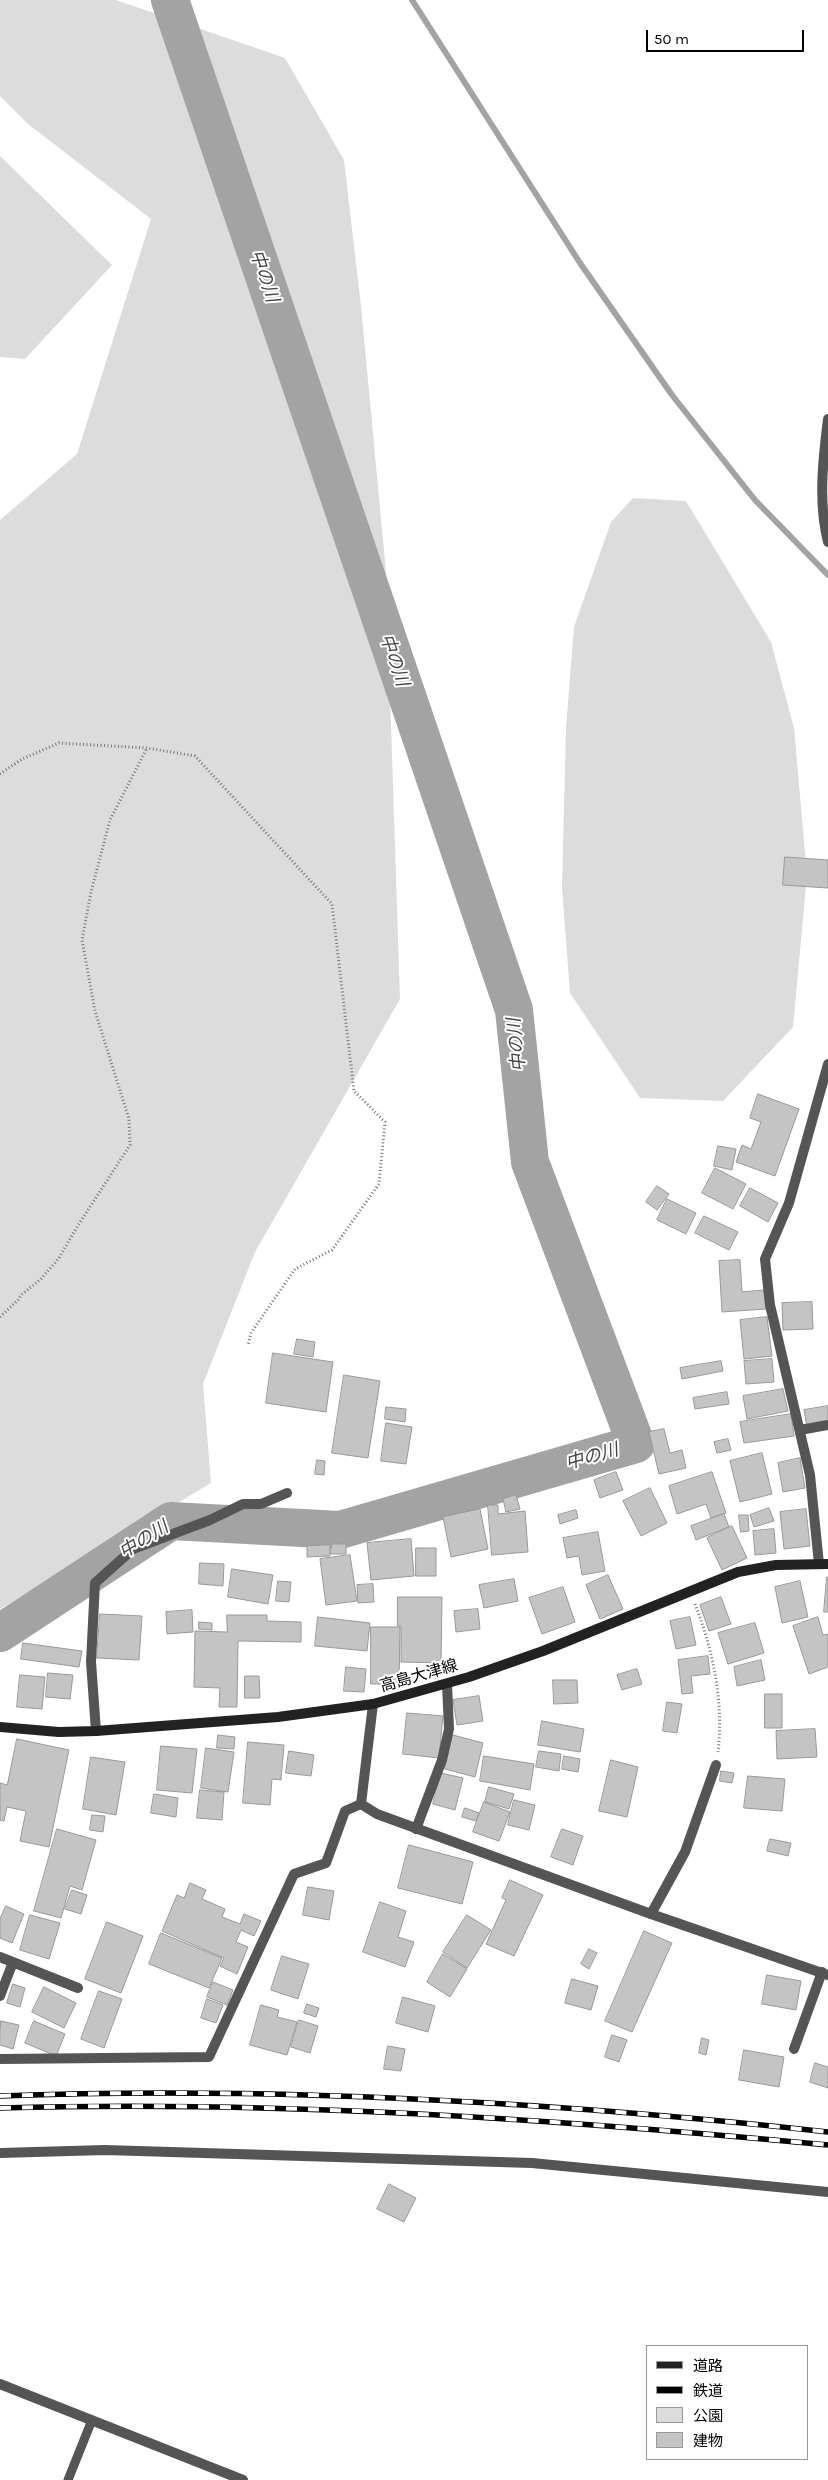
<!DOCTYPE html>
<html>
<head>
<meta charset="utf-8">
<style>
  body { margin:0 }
  #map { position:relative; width:828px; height:2480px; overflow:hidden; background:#fff; font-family:Karla,"Noto Sans JP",sans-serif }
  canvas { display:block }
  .legend { position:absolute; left:646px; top:2345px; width:162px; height:115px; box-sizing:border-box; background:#fff; border:1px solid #999; margin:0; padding:6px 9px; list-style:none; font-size:15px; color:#000 }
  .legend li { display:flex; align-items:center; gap:10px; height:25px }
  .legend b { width:25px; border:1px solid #999 }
  .scale { position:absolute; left:646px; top:30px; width:158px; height:22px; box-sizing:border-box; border:2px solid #000; border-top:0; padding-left:6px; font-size:15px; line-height:18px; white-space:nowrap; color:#000; -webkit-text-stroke:4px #fff; paint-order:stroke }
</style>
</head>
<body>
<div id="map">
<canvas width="828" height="2480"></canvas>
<ul class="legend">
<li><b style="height:6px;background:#222"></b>道路</li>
<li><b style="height:6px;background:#000"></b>鉄道</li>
<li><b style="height:14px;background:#dcdcdc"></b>公園</li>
<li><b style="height:14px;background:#c4c4c4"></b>建物</li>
</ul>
<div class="scale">50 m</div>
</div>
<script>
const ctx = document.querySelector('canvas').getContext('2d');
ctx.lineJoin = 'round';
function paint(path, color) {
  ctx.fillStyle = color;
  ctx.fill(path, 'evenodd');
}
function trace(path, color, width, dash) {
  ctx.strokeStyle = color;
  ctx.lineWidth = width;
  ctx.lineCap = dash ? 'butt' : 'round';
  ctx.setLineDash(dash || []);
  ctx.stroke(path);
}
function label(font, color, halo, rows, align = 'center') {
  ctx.font = font + ' Karla,"Noto Sans JP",sans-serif';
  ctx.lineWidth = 4;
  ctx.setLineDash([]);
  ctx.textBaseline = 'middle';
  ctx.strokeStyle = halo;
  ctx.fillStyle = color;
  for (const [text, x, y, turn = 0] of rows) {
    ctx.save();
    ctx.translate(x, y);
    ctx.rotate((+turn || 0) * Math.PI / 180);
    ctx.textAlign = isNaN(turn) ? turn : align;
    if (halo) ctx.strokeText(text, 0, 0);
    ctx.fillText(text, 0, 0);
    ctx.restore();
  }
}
paint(new Path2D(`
  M 0,0 L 116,0 L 285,58 L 344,160 L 361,306 L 386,572 L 400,999 L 255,1252 L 203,1384 L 211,1483 L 0,1609 L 0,520 L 77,454 L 151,219 L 28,124 L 0,96 Z
  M 0,156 L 112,265 L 25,359 L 0,357 Z
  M 633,498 L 686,501 L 771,642 L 794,728 L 807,875 L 793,1027 L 723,1101 L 640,1098 L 570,993 L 562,888 L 566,728 L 574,627 L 611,522 Z`), '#dcdcdc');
trace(new Path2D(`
  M 412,0 L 580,263 L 672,395 L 755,500 L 828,575`), '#a3a3a3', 6);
trace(new Path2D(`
  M 0,1633 L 171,1521 L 340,1530 L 636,1444 L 530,1162 L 514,1010 L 170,0`), '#a3a3a3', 38);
const building = new Path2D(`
  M 785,857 L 828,860 L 828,888 L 783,885 Z
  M 758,1094 L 799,1109 L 775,1176 L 736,1162 L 742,1145 L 751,1149 L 761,1122 L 750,1118 Z
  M 718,1146 L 736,1149 L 732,1170 L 714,1166 Z
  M 715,1168 L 746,1184 L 733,1209 L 702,1193 Z
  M 657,1186 L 669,1194 L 657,1210 L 646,1202 Z
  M 750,1188 L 778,1203 L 768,1222 L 740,1206 Z
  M 667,1199 L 696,1213 L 686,1234 L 657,1220 Z
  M 704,1216 L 738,1232 L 729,1250 L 695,1233 Z
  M 740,1260 L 742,1292 L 764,1290 L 766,1309 L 722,1312 L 719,1261 Z
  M 812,1302 L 813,1329 L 783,1330 L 782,1303 Z
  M 767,1317 L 772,1356 L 744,1359 L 740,1320 Z
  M 297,1339 L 315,1342 L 313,1357 L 294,1354 Z
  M 273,1353 L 333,1362 L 326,1412 L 266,1403 Z
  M 772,1359 L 774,1382 L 746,1384 L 744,1361 Z
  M 721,1361 L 723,1371 L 682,1379 L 680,1368 Z
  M 344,1375 L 380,1381 L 368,1458 L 332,1453 Z
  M 783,1389 L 788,1411 L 747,1419 L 743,1396 Z
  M 727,1392 L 729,1404 L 695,1409 L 693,1398 Z
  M 828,1406 L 828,1422 L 807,1427 L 804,1410 Z
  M 386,1407 L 406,1409 L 405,1422 L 385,1419 Z
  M 791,1414 L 794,1436 L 744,1443 L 740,1422 Z
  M 386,1423 L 412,1427 L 406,1464 L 381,1461 Z
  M 664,1429 L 670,1453 L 682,1450 L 686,1468 L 659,1474 L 649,1432 Z
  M 728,1439 L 731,1450 L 717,1453 L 714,1442 Z
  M 762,1453 L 772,1494 L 740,1502 L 730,1461 Z
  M 800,1458 L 805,1488 L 783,1492 L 778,1463 Z
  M 317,1460 L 325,1461 L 324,1475 L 315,1474 Z
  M 616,1472 L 623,1490 L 600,1498 L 594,1480 Z
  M 712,1472 L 726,1513 L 711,1518 L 706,1504 L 677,1514 L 669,1486 Z
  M 650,1488 L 667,1523 L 641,1536 L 623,1501 Z
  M 516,1495 L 520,1509 L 506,1512 L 503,1499 Z
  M 488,1505 L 498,1505 L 498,1514 L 525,1511 L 528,1552 L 492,1555 Z
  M 769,1508 L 774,1521 L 754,1527 L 750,1515 Z
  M 480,1509 L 488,1549 L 451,1557 L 443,1517 Z
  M 806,1509 L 810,1546 L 784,1549 L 780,1512 Z
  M 576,1510 L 578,1518 L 560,1524 L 558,1515 Z
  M 724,1514 L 729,1527 L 696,1540 L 691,1526 Z
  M 739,1515 L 748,1515 L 749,1531 L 741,1532 Z
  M 732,1526 L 747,1558 L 722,1570 L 707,1538 Z
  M 774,1529 L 776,1553 L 755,1555 L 753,1531 Z
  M 598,1532 L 605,1571 L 582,1575 L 579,1556 L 567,1558 L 563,1538 Z
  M 411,1539 L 414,1576 L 371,1580 L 367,1543 Z
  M 332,1544 L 346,1544 L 346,1554 L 331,1554 Z
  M 330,1545 L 330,1556 L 307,1557 L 307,1546 Z
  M 416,1548 L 436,1548 L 436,1576 L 416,1576 Z
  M 350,1555 L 357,1601 L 326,1605 L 320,1559 Z
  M 200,1563 L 224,1564 L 223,1586 L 199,1584 Z
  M 232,1569 L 273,1575 L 268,1604 L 228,1597 Z
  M 608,1575 L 623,1609 L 600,1619 L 586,1585 Z
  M 827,1577 L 828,1577 L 828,1612 L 824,1612 Z
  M 514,1579 L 518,1601 L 484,1608 L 479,1585 Z
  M 278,1581 L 291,1582 L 289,1602 L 276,1601 Z
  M 800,1581 L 808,1617 L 782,1623 L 775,1587 Z
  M 373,1584 L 374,1602 L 358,1603 L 357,1585 Z
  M 563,1587 L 575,1622 L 542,1634 L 529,1598 Z
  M 398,1597 L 442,1597 L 441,1663 L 401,1662 L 401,1626 L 398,1626 Z
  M 721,1597 L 731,1624 L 709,1631 L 700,1605 Z
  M 478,1609 L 480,1629 L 456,1632 L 454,1611 Z
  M 192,1610 L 193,1632 L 167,1634 L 166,1612 Z
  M 100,1614 L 142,1616 L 139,1660 L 97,1658 Z
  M 227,1615 L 267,1615 L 267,1621 L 301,1622 L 301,1642 L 238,1641 L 237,1707 L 219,1707 L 220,1688 L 194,1687 L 195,1631 L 227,1632 Z
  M 318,1617 L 370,1623 L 367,1651 L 315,1646 Z
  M 690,1617 L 696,1645 L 676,1649 L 670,1621 Z
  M 818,1617 L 823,1635 L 828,1634 L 828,1667 L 809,1674 L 793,1626 Z
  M 199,1622 L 212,1623 L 212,1630 L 199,1629 Z
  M 755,1623 L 764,1653 L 728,1664 L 718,1633 Z
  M 371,1627 L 400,1627 L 399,1684 L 371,1684 Z
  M 23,1643 L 82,1651 L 79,1667 L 21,1659 Z
  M 708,1656 L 710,1674 L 691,1676 L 693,1693 L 682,1694 L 678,1660 Z
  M 761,1660 L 765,1680 L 737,1686 L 734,1667 Z
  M 346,1667 L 366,1669 L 364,1692 L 344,1691 Z
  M 637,1669 L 642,1684 L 622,1690 L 617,1675 Z
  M 48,1673 L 73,1675 L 70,1699 L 46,1697 Z
  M 20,1675 L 45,1677 L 42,1709 L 17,1707 Z
  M 245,1676 L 259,1676 L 260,1698 L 245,1698 Z
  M 553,1680 L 577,1680 L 578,1703 L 554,1704 Z
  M 765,1694 L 782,1694 L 782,1728 L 765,1728 Z
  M 479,1696 L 483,1721 L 457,1725 L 453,1700 Z
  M 667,1702 L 682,1704 L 677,1733 L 663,1731 Z
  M 407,1713 L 443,1716 L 439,1758 L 403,1754 Z
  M 542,1721 L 584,1729 L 580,1752 L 538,1745 Z
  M 815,1729 L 817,1757 L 777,1759 L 776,1731 Z
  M 218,1735 L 235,1737 L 234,1749 L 217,1748 Z
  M 453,1735 L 483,1743 L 475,1777 L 445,1769 Z
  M 17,1739 L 69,1750 L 49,1847 L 20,1841 L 26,1811 L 7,1807 L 4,1821 L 0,1820 L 0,1783 L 7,1785 Z
  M 248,1742 L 284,1745 L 281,1780 L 272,1779 L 270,1805 L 243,1803 Z
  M 161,1746 L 197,1749 L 192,1793 L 157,1790 Z
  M 206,1748 L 234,1752 L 228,1792 L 201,1788 Z
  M 289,1751 L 314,1755 L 311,1776 L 286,1773 Z
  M 539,1751 L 561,1754 L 559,1771 L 536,1767 Z
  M 484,1756 L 534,1764 L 530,1790 L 480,1781 Z
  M 564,1756 L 580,1759 L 578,1772 L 562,1769 Z
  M 91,1757 L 125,1762 L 116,1815 L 83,1809 Z
  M 611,1760 L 638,1767 L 627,1817 L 599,1811 Z
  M 721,1771 L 734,1773 L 732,1783 L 720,1781 Z
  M 441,1773 L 463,1778 L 455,1810 L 433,1804 Z
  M 748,1776 L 785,1779 L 782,1811 L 744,1808 Z
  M 489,1787 L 514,1794 L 509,1809 L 485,1802 Z
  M 200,1790 L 224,1792 L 222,1820 L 197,1818 Z
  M 154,1794 L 178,1798 L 176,1817 L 151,1813 Z
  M 514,1800 L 535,1805 L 529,1830 L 508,1825 Z
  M 484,1802 L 510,1812 L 499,1841 L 473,1832 Z
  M 465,1808 L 479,1813 L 476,1821 L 462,1817 Z
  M 92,1815 L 105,1816 L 103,1832 L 90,1830 Z
  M 57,1829 L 96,1840 L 82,1890 L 70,1886 L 61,1918 L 34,1911 Z
  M 562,1829 L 583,1836 L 573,1865 L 551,1857 Z
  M 770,1839 L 791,1843 L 788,1856 L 767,1851 Z
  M 409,1845 L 473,1862 L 462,1904 L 398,1888 Z
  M 510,1880 L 543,1895 L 514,1956 L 486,1944 L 506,1900 L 502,1898 Z
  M 190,1883 L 206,1890 L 202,1899 L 225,1909 L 222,1917 L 240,1924 L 244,1914 L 261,1921 L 254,1936 L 241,1930 L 236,1942 L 248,1947 L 237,1974 L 220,1966 L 224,1958 L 162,1931 L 177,1895 L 184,1898 Z
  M 308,1887 L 334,1891 L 329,1920 L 303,1915 Z
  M 72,1890 L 87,1895 L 81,1914 L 65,1909 Z
  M 380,1902 L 406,1911 L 398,1937 L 414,1942 L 405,1967 L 363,1952 Z
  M 6,1906 L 24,1914 L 12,1943 L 0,1938 L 0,1919 Z
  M 30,1915 L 60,1923 L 49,1959 L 20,1950 Z
  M 467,1915 L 491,1930 L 467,1968 L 443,1952 Z
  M 107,1922 L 143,1936 L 121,1993 L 85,1979 Z
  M 644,1931 L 672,1943 L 632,2032 L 605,2021 Z
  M 161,1933 L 222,1958 L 209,1988 L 149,1964 Z
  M 589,1949 L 597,1953 L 589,1969 L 581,1964 Z
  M 443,1954 L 467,1969 L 450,1997 L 427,1982 Z
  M 282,1956 L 309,1964 L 298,1999 L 271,1990 Z
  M 767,1975 L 801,1981 L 796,2010 L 762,2004 Z
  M 572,1979 L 598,1986 L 591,2010 L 565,2003 Z
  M 213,1982 L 233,1990 L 227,2005 L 207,1997 Z
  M 13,1984 L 25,1988 L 20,2007 L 7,2003 Z
  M 44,1987 L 76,2003 L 64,2028 L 32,2012 Z
  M 99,1991 L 122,1999 L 104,2048 L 81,2039 Z
  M 403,1997 L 435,2006 L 428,2032 L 396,2023 Z
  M 207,1999 L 223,2005 L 216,2023 L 201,2018 Z
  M 307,2004 L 319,2008 L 316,2017 L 304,2013 Z
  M 261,2005 L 279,2010 L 277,2017 L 297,2022 L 287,2055 L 250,2045 Z
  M 299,2020 L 318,2026 L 310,2053 L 291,2047 Z
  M 1,2021 L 19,2025 L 13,2049 L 0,2045 Z
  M 34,2021 L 65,2034 L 56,2056 L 25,2043 Z
  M 612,2035 L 627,2040 L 619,2062 L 605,2057 Z
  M 702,2038 L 709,2040 L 706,2055 L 699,2053 Z
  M 388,2046 L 405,2049 L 401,2071 L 384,2069 Z
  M 744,2050 L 784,2057 L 779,2087 L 739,2080 Z
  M 815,2063 L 828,2067 L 828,2088 L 810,2082 Z
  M 389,2184 L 416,2198 L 404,2222 L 377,2209 Z`);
paint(building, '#c4c4c4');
trace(building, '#999', 1);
trace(new Path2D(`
  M 0,774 L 22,759 L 59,743 L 147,748 L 195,756 L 332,904 L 354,1091 L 385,1122 L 379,1184 L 332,1250 L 295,1269 L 251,1333 L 248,1345
  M 0,1317 L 18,1300 L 21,1295 L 41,1279 L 59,1258 L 77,1227 L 130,1145 L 129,1119 L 95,1011 L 82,940 L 91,892 L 110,820 L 147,748
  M 695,1604 C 713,1650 724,1702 718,1752`), '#777', 3, [1, 2.5]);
trace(new Path2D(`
  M 68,2480 L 92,2420`), '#555', 9);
trace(new Path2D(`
  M 828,419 C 823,459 818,503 828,542
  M 800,1430 L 828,1425
  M 819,1564 L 810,1475 L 770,1305 L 765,1259 L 789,1203 L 828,1064
  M 96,1731 L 91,1662 L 95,1583 L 133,1549 L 210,1520 L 243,1504 L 261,1504 L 287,1493
  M 416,1829 L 442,1760 L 449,1729 L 447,1684
  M 651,1914 L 685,1852 L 716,1765
  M 0,1957 L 78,1988
  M 0,1996 L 13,1962
  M 794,2049 L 822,1972
  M 0,2059 L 209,2057 L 294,1874 L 326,1863 L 345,1811 L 361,1804
  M 0,2153 L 105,2150 L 532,2163 L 828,2192`), '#555', 10);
trace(new Path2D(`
  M 373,1704 L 361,1804 L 377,1814 L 651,1914 L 828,1975
  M 0,2384 L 243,2480`), '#555', 10);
trace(new Path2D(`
  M 0,1727 L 59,1732 L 96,1731 L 278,1717 L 373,1704 L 469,1677 L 543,1651 L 738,1572 L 776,1565 L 828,1564`), '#222', 10);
const rail = new Path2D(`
  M 0,2096 C 276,2086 554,2102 828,2132
  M 0,2108 C 277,2100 553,2119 828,2145`);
trace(rail, '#000', 5.5);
trace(rail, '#fff', 4, [11]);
label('16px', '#000', '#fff', [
  ["高島大津線",419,1676,-16]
]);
label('italic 18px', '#444', '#fff', [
  ["中の川",264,276,71],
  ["中の川",394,660,71],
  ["中の川",517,1045,-96],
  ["中の川",592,1457,-16],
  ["中の川",144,1540,-32]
]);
</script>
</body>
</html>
